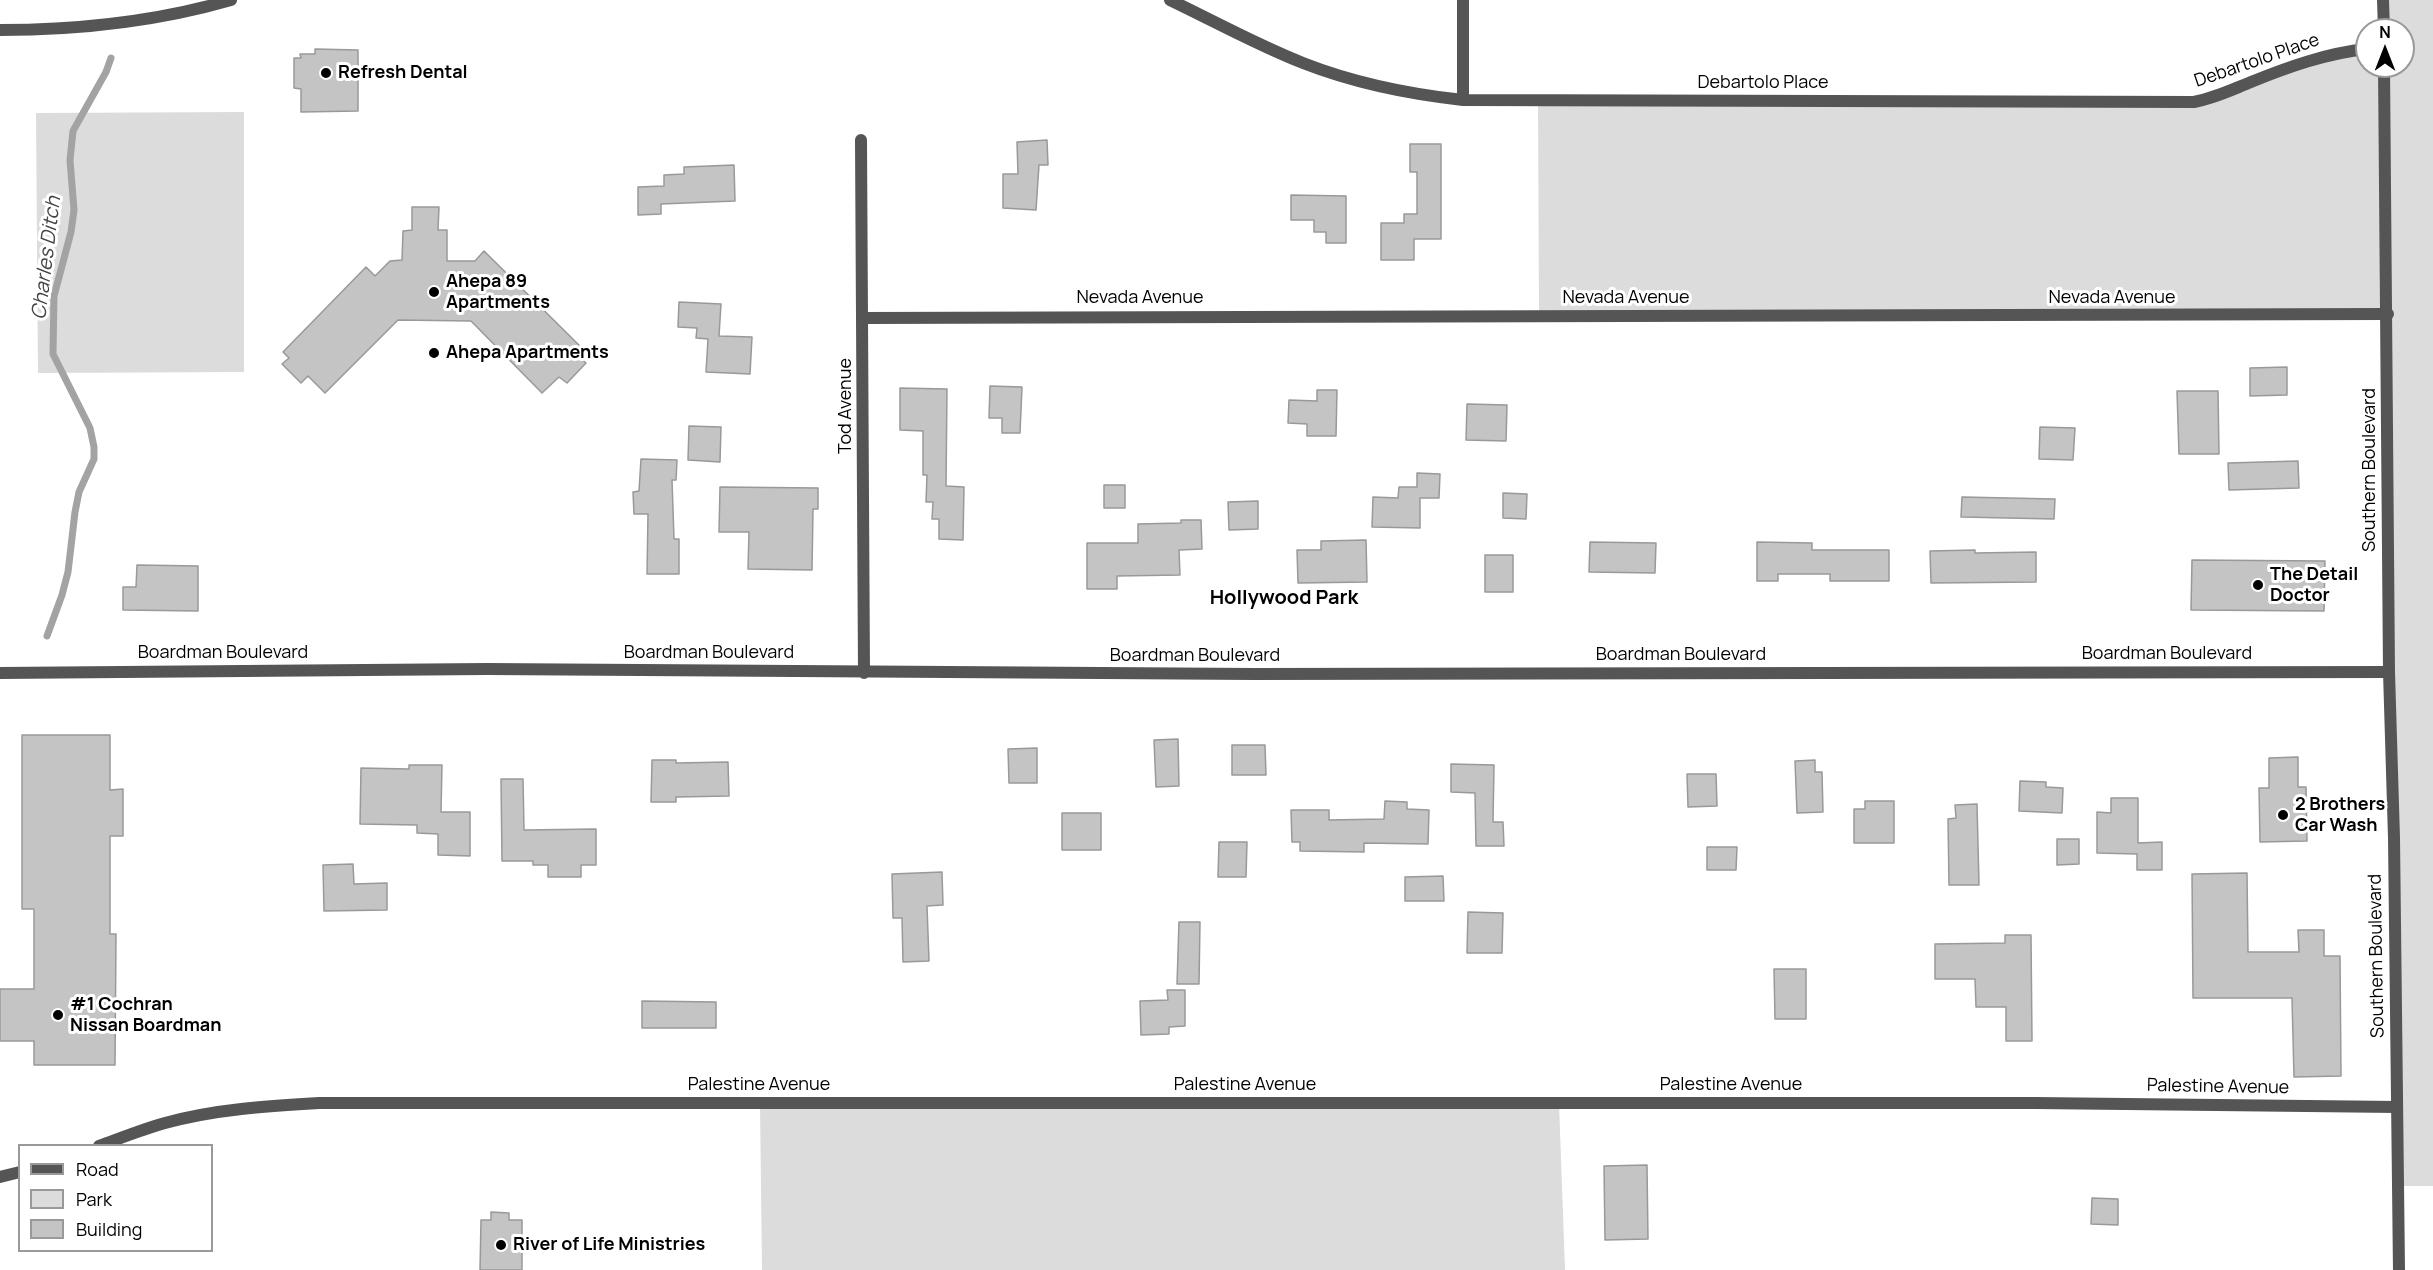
<!DOCTYPE html>
<html>
<head>
<meta charset="utf-8">
<style>
  body { margin:0 }
  #map { position:relative; width:2433px; height:1270px; overflow:hidden; background:#fff; font-family:Manrope,sans-serif }
  canvas { display:block }
  .legend { position:absolute; left:18px; top:1144px; width:195px; height:108px; box-sizing:border-box; background:#fff; border:2px solid #999; margin:0; padding:8px 10px; list-style:none; font-size:18px; color:#000 }
  .legend li { display:flex; align-items:center; gap:12px; height:30px }
  .legend b { width:30px; border:2px solid #999 }
  .north { position:absolute; left:2355px; top:18px; width:60px; height:60px; box-sizing:border-box; background:#fff; border:2px solid #999; border-radius:50%; rotate:0deg; font-size:16px; font-weight:700; line-height:24px; text-align:center; color:#000 }
  .north::after { content:''; display:block; margin:auto; width:21px; height:27px; background:#000; clip-path:polygon(50% 0,100% 100%,50% 72%,0 100%) }
</style>
</head>
<body>
<div id="map">
<canvas width="2433" height="1270"></canvas>
<ul class="legend">
<li><b style="height:8px;background:#555"></b>Road</li>
<li><b style="height:16px;background:#dcdcdc"></b>Park</li>
<li><b style="height:16px;background:#c4c4c4"></b>Building</li>
</ul>
<div class="north">N</div>
</div>
<script>
const ctx = document.querySelector('canvas').getContext('2d');
ctx.lineJoin = 'round';
function paint(path, color) {
  ctx.fillStyle = color;
  ctx.fill(path, 'evenodd');
}
function trace(path, color, width, dash) {
  ctx.strokeStyle = color;
  ctx.lineWidth = width;
  ctx.lineCap = dash ? 'butt' : 'round';
  ctx.setLineDash(dash || []);
  ctx.stroke(path);
}
function label(font, color, halo, rows, align = 'center') {
  ctx.font = font + ' Manrope,sans-serif';
  ctx.lineWidth = 6;
  ctx.setLineDash([]);
  ctx.textBaseline = 'middle';
  ctx.strokeStyle = halo;
  ctx.fillStyle = color;
  for (const [text, x, y, turn = 0] of rows) {
    ctx.save();
    ctx.translate(x, y);
    ctx.rotate((+turn || 0) * Math.PI / 180);
    ctx.textAlign = isNaN(turn) ? turn : align;
    if (halo) ctx.strokeText(text, 0, 0);
    ctx.fillText(text, 0, 0);
    ctx.restore();
  }
}
paint(new Path2D(`
  M 2383,0 L 2433,0 L 2433,1186 L 2398,1186 L 2387,315 L 1539,316 L 1538,100 L 2194,102 L 2252,82 L 2367,49 L 2367,66 L 2403,66 L 2403,30 L 2384,30 Z
  M 244,112 L 244,372 L 38,373 L 36,113 Z
  M 1559,1103 L 1565,1270 L 762,1270 L 760,1104 Z`), '#dcdcdc');
trace(new Path2D(`
  M 47,636 L 62,595 L 68,572 L 75,512 L 79,492 L 94,459 L 94,447 L 90,428 L 53,354 L 54,296 L 71,232 L 74,210 L 70,160 L 73,131 L 106,72 L 111,58`), '#a3a3a3', 7);
const building = new Path2D(`
  M 315,49 L 358,50 L 358,111 L 301,112 L 301,89 L 294,88 L 294,58 L 301,58 L 300,54 L 315,54 Z
  M 1047,140 L 1048,165 L 1039,165 L 1036,210 L 1003,208 L 1003,174 L 1018,174 L 1017,142 Z
  M 1410,144 L 1441,144 L 1441,239 L 1414,239 L 1414,260 L 1381,260 L 1381,223 L 1404,223 L 1404,214 L 1417,214 L 1417,172 L 1410,172 Z
  M 734,165 L 735,201 L 661,204 L 661,214 L 638,215 L 638,187 L 664,186 L 664,175 L 684,174 L 684,167 Z
  M 1291,195 L 1346,196 L 1346,243 L 1326,243 L 1326,232 L 1314,232 L 1314,220 L 1291,220 Z
  M 412,207 L 439,207 L 438,230 L 447,230 L 447,261 L 475,261 L 484,251 L 585,351 L 579,357 L 586,363 L 567,383 L 559,377 L 542,393 L 471,321 L 398,320 L 325,393 L 308,376 L 301,383 L 282,364 L 289,358 L 283,352 L 366,267 L 375,276 L 390,261 L 402,260 L 403,231 L 412,230 Z
  M 679,302 L 721,304 L 719,336 L 752,337 L 750,374 L 706,372 L 708,339 L 696,338 L 697,328 L 678,327 Z
  M 2287,367 L 2287,395 L 2250,396 L 2250,368 Z
  M 990,386 L 1022,387 L 1020,433 L 1002,433 L 1002,418 L 989,418 Z
  M 900,388 L 947,389 L 946,486 L 964,487 L 963,540 L 939,539 L 939,519 L 932,519 L 933,502 L 926,502 L 927,475 L 923,475 L 923,431 L 900,430 Z
  M 1317,390 L 1337,390 L 1336,436 L 1307,436 L 1307,424 L 1288,423 L 1289,400 L 1317,401 Z
  M 2177,391 L 2218,391 L 2219,454 L 2179,454 Z
  M 1467,404 L 1507,405 L 1506,441 L 1466,440 Z
  M 689,426 L 721,427 L 720,462 L 688,460 Z
  M 2040,427 L 2075,428 L 2073,460 L 2039,459 Z
  M 641,459 L 677,460 L 676,480 L 672,480 L 674,539 L 679,539 L 679,574 L 647,574 L 648,514 L 634,514 L 633,492 L 639,491 Z
  M 2298,461 L 2299,488 L 2229,490 L 2228,463 Z
  M 1417,473 L 1440,474 L 1439,498 L 1420,498 L 1420,528 L 1372,527 L 1373,497 L 1398,498 L 1399,487 L 1417,487 Z
  M 1104,485 L 1125,485 L 1125,508 L 1104,508 Z
  M 720,487 L 818,488 L 818,509 L 813,509 L 812,570 L 748,569 L 749,532 L 719,532 Z
  M 1503,493 L 1527,494 L 1526,519 L 1503,518 Z
  M 1962,497 L 2055,499 L 2054,519 L 1961,517 Z
  M 1258,501 L 1258,529 L 1229,530 L 1228,502 Z
  M 1181,520 L 1201,520 L 1202,549 L 1179,550 L 1180,575 L 1117,576 L 1117,589 L 1087,589 L 1087,543 L 1138,543 L 1138,524 L 1181,523 Z
  M 1366,540 L 1367,582 L 1298,583 L 1297,550 L 1321,550 L 1321,541 Z
  M 1590,542 L 1656,543 L 1655,573 L 1589,572 Z
  M 1757,542 L 1812,543 L 1812,550 L 1889,550 L 1889,581 L 1830,581 L 1830,574 L 1778,574 L 1778,581 L 1757,581 Z
  M 1975,550 L 1975,553 L 2036,552 L 2036,582 L 1931,583 L 1930,551 Z
  M 1485,555 L 1513,555 L 1513,592 L 1485,592 Z
  M 2192,560 L 2325,561 L 2324,611 L 2191,610 Z
  M 137,565 L 198,566 L 198,611 L 123,610 L 123,587 L 136,587 Z
  M 22,735 L 110,735 L 110,790 L 123,789 L 123,836 L 110,836 L 110,934 L 116,934 L 115,1065 L 34,1065 L 34,1041 L 0,1041 L 0,989 L 34,989 L 34,909 L 22,909 Z
  M 1178,739 L 1179,786 L 1156,787 L 1154,740 Z
  M 1232,745 L 1265,745 L 1266,775 L 1232,775 Z
  M 1037,748 L 1037,783 L 1009,783 L 1008,749 Z
  M 2298,757 L 2298,787 L 2306,787 L 2307,841 L 2260,842 L 2259,788 L 2269,788 L 2269,758 Z
  M 652,760 L 676,760 L 676,763 L 728,762 L 729,796 L 676,797 L 676,802 L 651,802 Z
  M 1815,760 L 1815,772 L 1822,772 L 1823,812 L 1797,813 L 1795,761 Z
  M 1451,764 L 1494,765 L 1493,822 L 1503,822 L 1504,846 L 1476,846 L 1475,793 L 1451,792 Z
  M 409,765 L 442,765 L 441,812 L 470,812 L 470,856 L 438,855 L 438,834 L 417,833 L 417,825 L 360,824 L 361,768 L 409,769 Z
  M 1687,774 L 1716,774 L 1717,806 L 1688,807 Z
  M 501,779 L 523,779 L 524,830 L 596,829 L 596,865 L 581,865 L 581,877 L 548,877 L 548,865 L 533,865 L 533,861 L 502,861 Z
  M 2020,781 L 2046,782 L 2046,787 L 2063,788 L 2062,813 L 2019,811 Z
  M 2111,798 L 2138,798 L 2138,843 L 2162,842 L 2162,870 L 2137,870 L 2137,854 L 2097,853 L 2097,812 L 2111,813 Z
  M 1385,801 L 1407,802 L 1407,809 L 1429,810 L 1428,844 L 1364,843 L 1364,852 L 1300,851 L 1300,842 L 1292,842 L 1291,810 L 1329,810 L 1329,820 L 1384,819 Z
  M 1865,801 L 1894,801 L 1894,843 L 1854,843 L 1854,809 L 1865,809 Z
  M 1977,804 L 1979,885 L 1949,885 L 1948,819 L 1956,818 L 1955,805 Z
  M 1062,813 L 1101,813 L 1101,850 L 1062,850 Z
  M 2057,839 L 2079,839 L 2079,864 L 2057,865 Z
  M 1219,842 L 1247,842 L 1246,877 L 1218,877 Z
  M 1707,847 L 1737,847 L 1736,870 L 1707,870 Z
  M 353,864 L 354,884 L 387,883 L 387,910 L 324,911 L 323,865 Z
  M 942,872 L 943,905 L 927,906 L 929,961 L 903,962 L 902,918 L 893,918 L 892,874 Z
  M 2247,873 L 2248,952 L 2299,952 L 2298,930 L 2324,930 L 2324,956 L 2340,956 L 2341,1076 L 2294,1077 L 2292,998 L 2193,998 L 2192,874 Z
  M 1443,876 L 1444,901 L 1405,901 L 1405,877 Z
  M 1468,912 L 1503,913 L 1502,953 L 1467,953 Z
  M 1179,922 L 1200,922 L 1199,984 L 1177,984 Z
  M 2005,935 L 2031,935 L 2032,1041 L 2006,1041 L 2006,1007 L 1976,1007 L 1975,979 L 1935,979 L 1935,944 L 2005,943 Z
  M 1774,969 L 1806,969 L 1806,1019 L 1775,1019 Z
  M 1167,990 L 1185,990 L 1185,1026 L 1169,1027 L 1169,1034 L 1141,1035 L 1140,1001 L 1168,1000 Z
  M 642,1001 L 716,1002 L 716,1028 L 642,1028 Z
  M 1647,1165 L 1648,1239 L 1605,1240 L 1604,1166 Z
  M 2092,1198 L 2118,1199 L 2118,1225 L 2091,1224 Z
  M 491,1212 L 509,1213 L 509,1220 L 522,1220 L 522,1270 L 480,1270 L 481,1220 L 491,1220 Z`);
paint(building, '#c4c4c4');
trace(building, '#999', 1.5);
trace(new Path2D(`
  M 1170,0 C 1214,21 1257,45 1303,63 C 1354,83 1408,94 1463,100 L 2194,102 C 2215,98 2231,90 2251,82 C 2288,67 2327,53 2367,49
  M 0,30 C 79,30 155,22 231,0
  M 1463,100 L 1463,0
  M 861,140 L 864,673
  M 864,318 L 2388,314
  M 0,673 L 487,669 L 1255,674 L 2389,672
  M 99,1146 C 121,1138 143,1129 165,1123 C 215,1109 268,1106 320,1103 L 2035,1103 L 2397,1107
  M 0,1177 L 20,1172`), '#555', 12);
trace(new Path2D(`
  M 2383,0 L 2384,30
  M 2384,66 L 2389,672 L 2394,838 L 2399,1270`), '#555', 12);
for (const [x, y, r, color] of [
  [326,73,6,"#000"],
  [434,292,6,"#000"],
  [434,353,6,"#000"],
  [2258,585,6,"#000"],
  [2283,815,6,"#000"],
  [58,1015,6,"#000"],
  [501,1245,6,"#000"]
]) {
  const dot = new Path2D();
  dot.arc(x, y, r, 0, 2 * Math.PI);
  ctx.fillStyle = color;
  ctx.fill(dot);
  trace(dot, '#fff', 2);
}
label('18px', '#000', '#fff', [
  ["Debartolo Place",2257,61,-19],
  ["Debartolo Place",1763,83],
  ["Nevada Avenue",1140,298],
  ["Nevada Avenue",1626,298],
  ["Nevada Avenue",2112,298],
  ["Tod Avenue",846,406,-90],
  ["Southern Boulevard",2370,470,-90],
  ["Boardman Boulevard",223,653],
  ["Boardman Boulevard",709,653],
  ["Boardman Boulevard",2167,654],
  ["Boardman Boulevard",1681,655],
  ["Boardman Boulevard",1195,656],
  ["Southern Boulevard",2377,956,-91],
  ["Palestine Avenue",759,1085],
  ["Palestine Avenue",1245,1085],
  ["Palestine Avenue",1731,1085],
  ["Palestine Avenue",2218,1087,1]
]);
label('bold 18px', '#000', '#fff', [
  ["Refresh Dental",338,73],
  ["Ahepa 89",446,282],
  ["Apartments",446,303],
  ["Ahepa Apartments",446,353],
  ["The Detail",2270,575],
  ["Doctor",2270,596],
  ["2 Brothers",2295,805],
  ["Car Wash",2295,826],
  ["#1 Cochran",70,1005],
  ["Nissan Boardman",70,1026],
  ["River of Life Ministries",513,1245]
], 'left');
label('italic 20px', '#444', '#fff', [
  ["Charles Ditch",47,258,-83]
]);
label('bold 20px', '#000', '#fff', [
  ["Hollywood Park",1284,598]
]);
</script>
</body>
</html>
